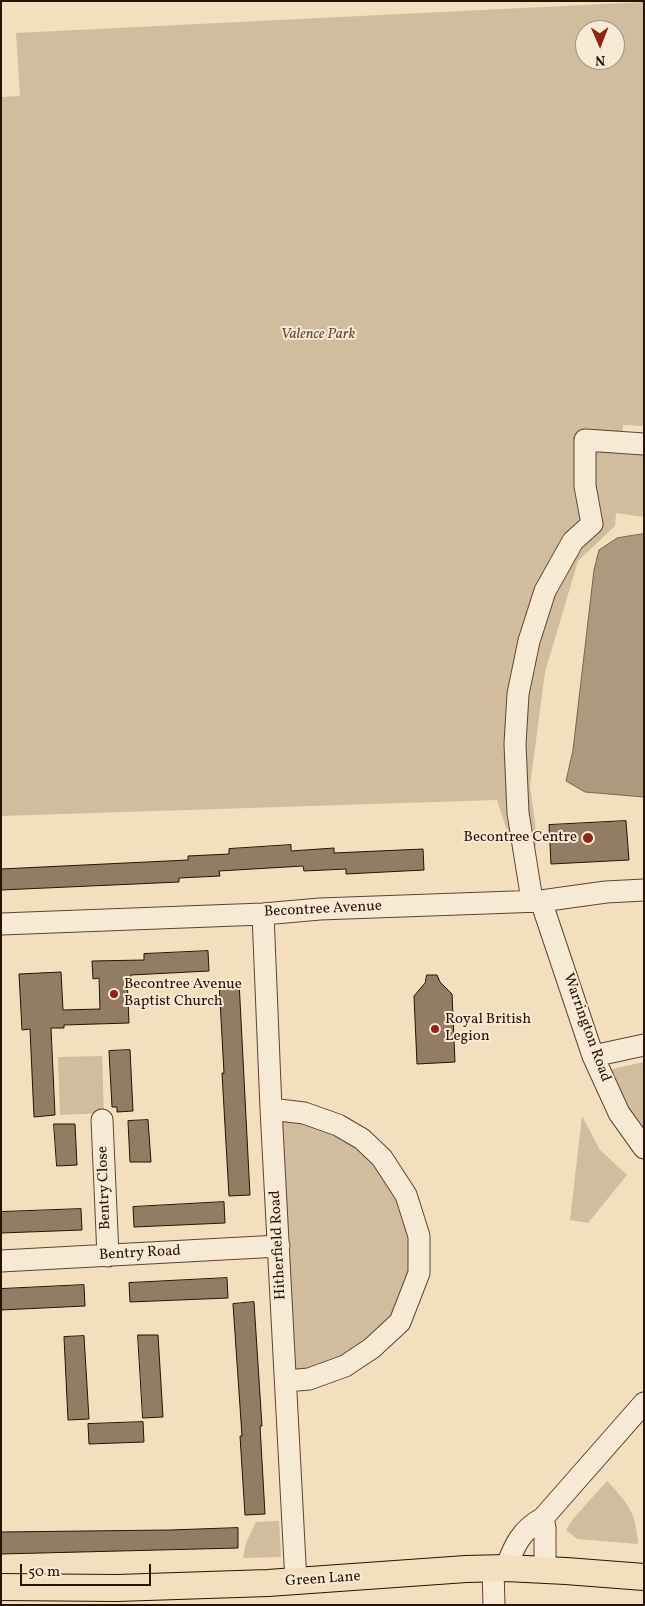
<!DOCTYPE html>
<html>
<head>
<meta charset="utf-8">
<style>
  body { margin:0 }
  #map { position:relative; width:645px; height:1606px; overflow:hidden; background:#f3dfbe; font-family:Vollkorn,serif }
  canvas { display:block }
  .frame { position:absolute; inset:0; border:2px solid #2a1103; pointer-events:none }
  .north { position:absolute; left:575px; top:20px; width:50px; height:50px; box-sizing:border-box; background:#f7ead5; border:1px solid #a59381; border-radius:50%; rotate:179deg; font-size:14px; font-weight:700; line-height:20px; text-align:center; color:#2a1103 }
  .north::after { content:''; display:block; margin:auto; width:18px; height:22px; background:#8f2418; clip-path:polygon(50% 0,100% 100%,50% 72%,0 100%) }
  .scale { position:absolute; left:20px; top:1564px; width:131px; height:22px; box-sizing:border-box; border:2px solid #2a1103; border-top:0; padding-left:6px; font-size:15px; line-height:18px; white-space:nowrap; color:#2a1103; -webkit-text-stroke:4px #f7ead5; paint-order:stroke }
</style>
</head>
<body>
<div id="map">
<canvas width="645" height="1606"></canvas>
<div class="frame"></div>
<div class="north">N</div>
<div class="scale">50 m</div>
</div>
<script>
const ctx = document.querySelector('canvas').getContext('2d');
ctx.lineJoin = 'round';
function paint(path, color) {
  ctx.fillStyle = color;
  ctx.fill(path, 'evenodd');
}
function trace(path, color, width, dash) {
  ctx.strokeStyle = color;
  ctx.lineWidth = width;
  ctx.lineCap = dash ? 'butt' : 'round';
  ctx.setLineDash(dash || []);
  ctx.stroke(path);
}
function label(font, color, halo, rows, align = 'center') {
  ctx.font = font + ' Vollkorn,serif';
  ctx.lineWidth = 4;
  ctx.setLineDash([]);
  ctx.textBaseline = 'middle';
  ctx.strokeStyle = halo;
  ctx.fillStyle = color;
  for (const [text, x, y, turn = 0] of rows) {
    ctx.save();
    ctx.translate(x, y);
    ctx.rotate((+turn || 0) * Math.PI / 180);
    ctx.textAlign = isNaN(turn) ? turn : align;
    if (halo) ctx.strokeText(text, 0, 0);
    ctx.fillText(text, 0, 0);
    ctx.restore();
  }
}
paint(new Path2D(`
  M 644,2 L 644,426 L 623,425 L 621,450 L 644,451 L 644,517 L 616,513 L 615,526 L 578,561 L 545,672 L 530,786 L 537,839 L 532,866 L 518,864 L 497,800 L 1,816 L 1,97 L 20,96 L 16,33 ZM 585,30 L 615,30 L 615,60 L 585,60 Z
  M 102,1056 L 104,1113 L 60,1115 L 58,1057 Z
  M 644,1062 L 644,1137 L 627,1113 L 608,1070 Z
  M 271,1109 L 338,1125 L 406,1195 L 419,1273 L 372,1348 L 286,1381 Z
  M 582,1116 L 600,1150 L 627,1175 L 588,1223 L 570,1220 Z
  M 607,1481 C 628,1503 636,1512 638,1544 L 577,1539 L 566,1530 L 573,1519 Z
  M 279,1521 L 281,1557 L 243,1558 L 246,1543 L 256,1522 Z`), '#d1bc9e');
const water = new Path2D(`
  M 644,534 L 644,797 L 585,792 L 566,781 L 573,750 L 594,570 L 599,550 L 617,538 Z`);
paint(water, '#af997e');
trace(water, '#7a634d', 1);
const building = new Path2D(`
  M 626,821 L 629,860 L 551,864 L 549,825 Z
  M 291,845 L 291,851 L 334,848 L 334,853 L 423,849 L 424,870 L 346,874 L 346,869 L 304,871 L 303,866 L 219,871 L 220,876 L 179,878 L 179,882 L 1,890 L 1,869 L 188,860 L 188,856 L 229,854 L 229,849 Z
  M 208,951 L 209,971 L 131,975 L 131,977 L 127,977 L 129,1023 L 64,1025 L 64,1028 L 51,1028 L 55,1115 L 34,1117 L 30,1029 L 22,1030 L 19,974 L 61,972 L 63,1010 L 100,1009 L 99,978 L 93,979 L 92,961 L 144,960 L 144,954 Z
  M 427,975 L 437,975 L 440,982 L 452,994 L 455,1062 L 417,1064 L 414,996 L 425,983 Z
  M 239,981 L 250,1195 L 229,1196 L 222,1073 L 224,1073 L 219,982 Z
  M 130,1050 L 133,1111 L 117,1112 L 117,1107 L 112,1107 L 109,1051 Z
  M 148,1120 L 151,1162 L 130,1162 L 128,1121 Z
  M 54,1124 L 75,1124 L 77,1165 L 57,1166 Z
  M 224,1202 L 225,1223 L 134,1227 L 133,1207 Z
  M 81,1209 L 82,1230 L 1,1233 L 1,1212 Z
  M 227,1278 L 228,1298 L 130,1302 L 129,1283 Z
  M 84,1285 L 85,1306 L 1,1310 L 1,1289 Z
  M 254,1302 L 262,1426 L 260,1426 L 265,1514 L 245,1515 L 240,1436 L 242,1436 L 233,1304 Z
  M 138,1335 L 158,1335 L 163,1417 L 143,1418 Z
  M 84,1336 L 89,1419 L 68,1420 L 64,1337 Z
  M 143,1422 L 144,1442 L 89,1444 L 88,1424 Z
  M 238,1528 L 238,1548 L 1,1554 L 1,1532 L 170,1530 Z`);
paint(building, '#937c64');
trace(building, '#2a1103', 1);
const minor = new Path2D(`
  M 532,900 L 518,813 L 515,744 L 518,694 L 529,641 L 545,591 L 573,541 L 592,524 L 585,486 L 585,440 L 644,444
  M 541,901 L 593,1056 L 619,1113 L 644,1148
  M 263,914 L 271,1109 L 296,1582
  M 1,924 L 263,914 L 320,909 L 541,901 L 606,892 L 644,890
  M 593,1056 L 644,1045
  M 271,1109 L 304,1113 L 338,1125 L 362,1139 L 382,1158 L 406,1195 L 419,1236 L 419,1273 L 400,1322 L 372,1348 L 345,1366 L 309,1379 L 286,1381
  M 102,1120 L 108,1256
  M 1,1261 L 279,1246
  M 543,1518 L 545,1528 L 545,1570
  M 506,1568 C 514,1546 521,1530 543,1518 L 644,1403
  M 493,1569 L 494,1605`);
const major = new Path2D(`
  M 1,1587 L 117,1588 L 268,1583 L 466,1569 L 506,1568 L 566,1571 L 644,1577`);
trace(minor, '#5c4432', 23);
trace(major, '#2a1103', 28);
trace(minor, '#f7ead5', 21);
trace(major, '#f3dfbe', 26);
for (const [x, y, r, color] of [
  [588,838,6,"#8f2418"],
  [114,994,5,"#8f2418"],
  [435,1029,5,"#8f2418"]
]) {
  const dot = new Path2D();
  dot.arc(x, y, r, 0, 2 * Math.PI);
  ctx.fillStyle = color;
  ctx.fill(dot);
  trace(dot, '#f7ead5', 2);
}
label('italic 15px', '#644d39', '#f7ead5', [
  ["Valence Park",318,335]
]);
label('15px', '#2a1103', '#f7ead5', [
  ["Becontree Centre",577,838,"right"],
  ["Becontree Avenue",124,985],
  ["Baptist Church",124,1002],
  ["Royal British",445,1020],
  ["Legion",445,1037]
], 'left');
label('15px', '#2a1103', '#f7ead5', [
  ["Becontree Avenue",323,910,-3],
  ["Warrington Road",586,1028,70],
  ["Bentry Close",105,1188,-92],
  ["Hitherfield Road",279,1245,-93],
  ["Bentry Road",140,1254,-3],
  ["Green Lane",323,1580,-4]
]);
</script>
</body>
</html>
